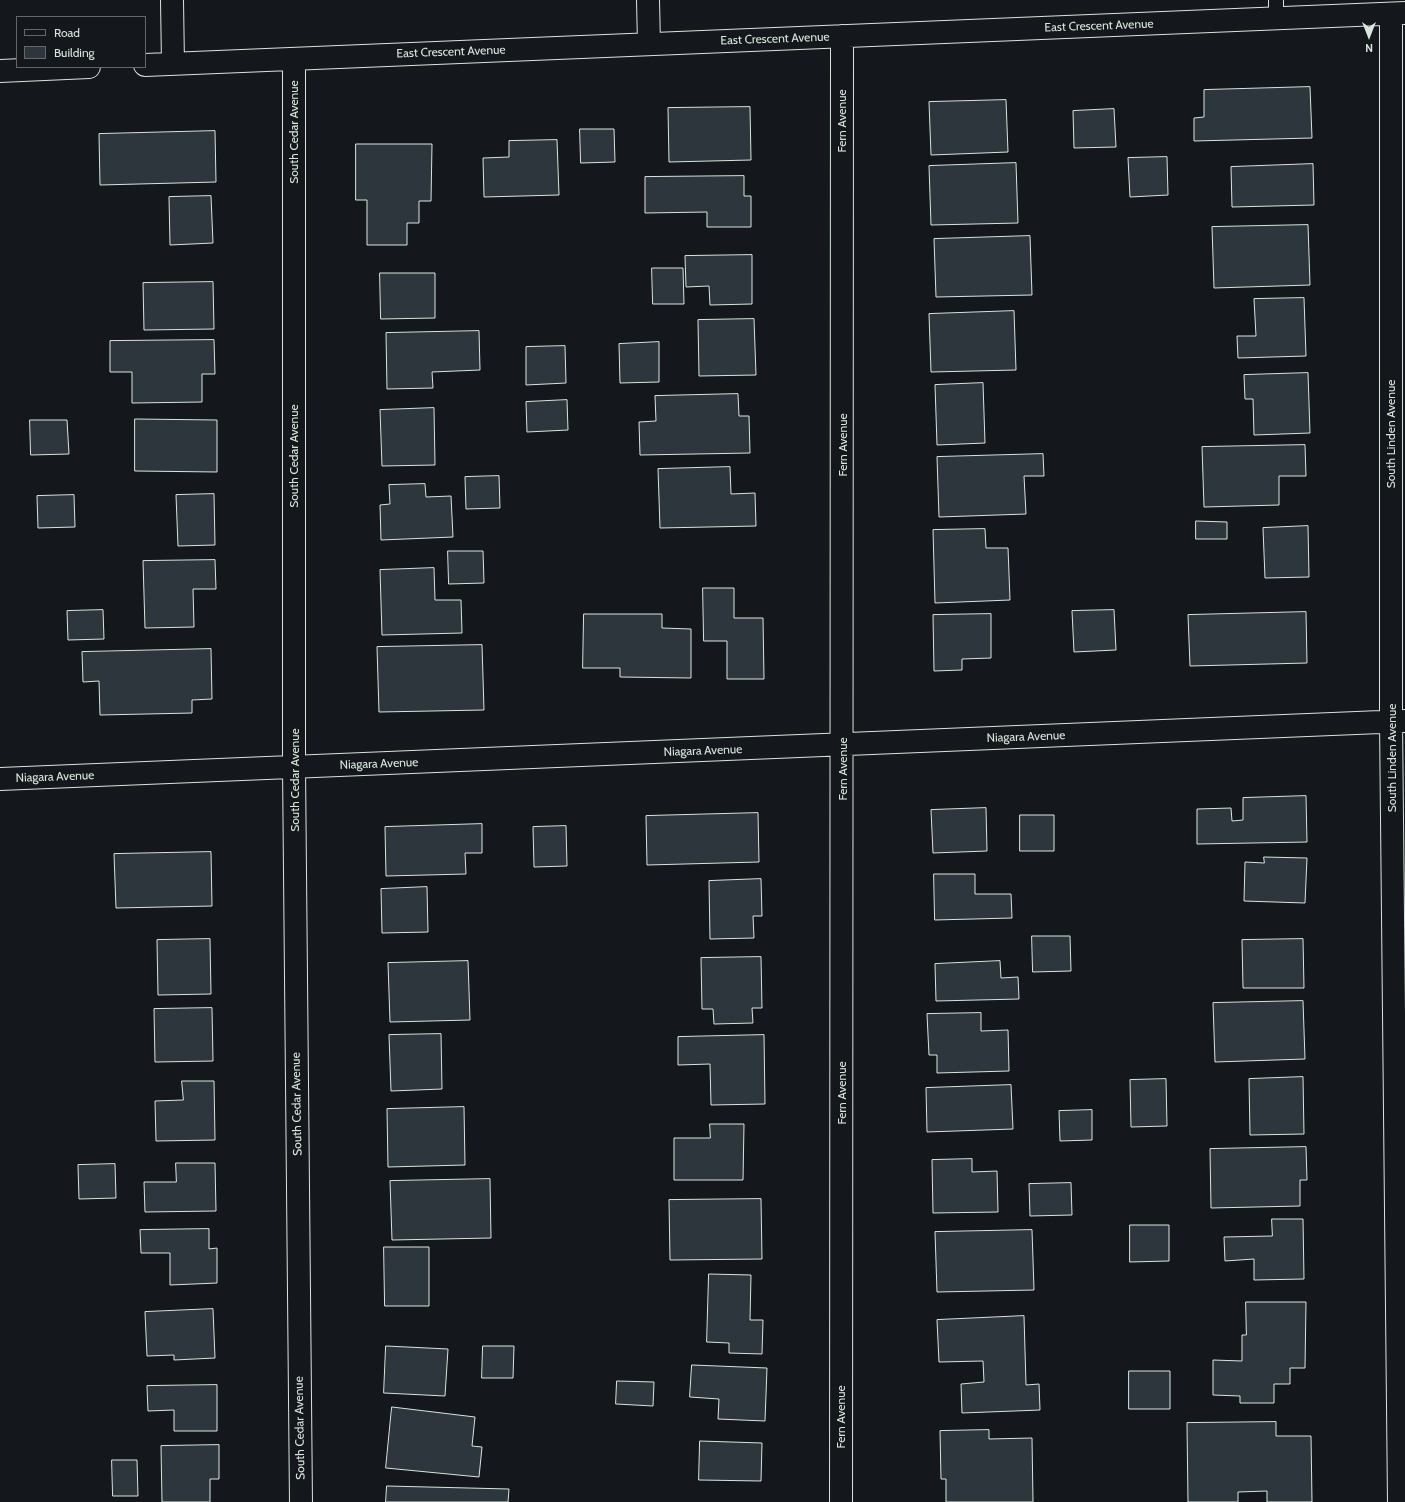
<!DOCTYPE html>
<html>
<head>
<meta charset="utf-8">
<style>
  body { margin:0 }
  #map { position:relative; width:1405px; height:1502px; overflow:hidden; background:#14181c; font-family:Cabin,sans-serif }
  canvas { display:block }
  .legend { position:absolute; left:16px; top:16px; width:130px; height:52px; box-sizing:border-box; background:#14181c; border:1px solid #626a69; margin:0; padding:5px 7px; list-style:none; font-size:12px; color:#d8e6dc }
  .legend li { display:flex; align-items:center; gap:8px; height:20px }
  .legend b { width:20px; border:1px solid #626a69 }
  .north { position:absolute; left:1349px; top:16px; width:40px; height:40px; -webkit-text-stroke:3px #14181c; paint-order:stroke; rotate:180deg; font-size:11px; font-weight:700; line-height:16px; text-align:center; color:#d8e6dc }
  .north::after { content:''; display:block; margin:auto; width:14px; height:18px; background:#d8e6dc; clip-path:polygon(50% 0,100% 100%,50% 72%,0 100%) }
</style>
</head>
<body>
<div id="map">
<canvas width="1405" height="1502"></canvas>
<ul class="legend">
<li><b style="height:5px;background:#14181c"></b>Road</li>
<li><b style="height:11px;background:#2c363c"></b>Building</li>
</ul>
<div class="north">N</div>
</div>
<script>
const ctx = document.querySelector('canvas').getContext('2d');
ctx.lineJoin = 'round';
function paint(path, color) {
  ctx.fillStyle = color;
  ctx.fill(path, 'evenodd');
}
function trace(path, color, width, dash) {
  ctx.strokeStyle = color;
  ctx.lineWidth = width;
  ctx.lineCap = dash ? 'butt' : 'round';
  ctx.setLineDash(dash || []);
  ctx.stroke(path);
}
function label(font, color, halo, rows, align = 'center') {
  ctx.font = font + ' Cabin,sans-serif';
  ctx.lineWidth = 3;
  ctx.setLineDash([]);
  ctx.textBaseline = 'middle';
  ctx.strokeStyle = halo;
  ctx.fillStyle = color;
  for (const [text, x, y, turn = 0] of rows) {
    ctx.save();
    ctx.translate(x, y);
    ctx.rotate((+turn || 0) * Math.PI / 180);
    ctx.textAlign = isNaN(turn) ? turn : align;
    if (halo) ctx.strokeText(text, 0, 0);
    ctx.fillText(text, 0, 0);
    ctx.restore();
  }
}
const building = new Path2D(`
  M 1310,87 L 1312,138 L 1194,141 L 1194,118 L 1204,117 L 1204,90 Z
  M 1006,100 L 1008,152 L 931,155 L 929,102 Z
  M 750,107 L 751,160 L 669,162 L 668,108 Z
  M 1114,109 L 1116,147 L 1074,148 L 1073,111 Z
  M 580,129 L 614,129 L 615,162 L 581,163 Z
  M 215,131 L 216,182 L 100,185 L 99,134 Z
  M 557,140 L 559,195 L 484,197 L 483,158 L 509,157 L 509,141 Z
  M 356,144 L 432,144 L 431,201 L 419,201 L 419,223 L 407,223 L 407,245 L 367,245 L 367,200 L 356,200 Z
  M 1167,157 L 1168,195 L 1130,197 L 1128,158 Z
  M 1016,163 L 1018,223 L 931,225 L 929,166 Z
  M 1313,164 L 1314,205 L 1232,207 L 1231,167 Z
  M 744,176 L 744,196 L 751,196 L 751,227 L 707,227 L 707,212 L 645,213 L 645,177 Z
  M 211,196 L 213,243 L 170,245 L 169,197 Z
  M 1308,225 L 1310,285 L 1214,288 L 1212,227 Z
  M 1030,236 L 1032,295 L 936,297 L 934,239 Z
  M 752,255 L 752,304 L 710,305 L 709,286 L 686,287 L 685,256 Z
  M 652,268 L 683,268 L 684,304 L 653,304 Z
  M 380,273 L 435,273 L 435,318 L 381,319 Z
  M 213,282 L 214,329 L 144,330 L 143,283 Z
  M 1304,298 L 1306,356 L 1238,358 L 1237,336 L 1256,336 L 1254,299 Z
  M 1014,311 L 1016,370 L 931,372 L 929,314 Z
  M 754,319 L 756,375 L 699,376 L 698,320 Z
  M 479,331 L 480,370 L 432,372 L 433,388 L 387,389 L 386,333 Z
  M 214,340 L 215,374 L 202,374 L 202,402 L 132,403 L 132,372 L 110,372 L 110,341 Z
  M 659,342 L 659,382 L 620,383 L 619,344 Z
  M 565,346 L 566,383 L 526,385 L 526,347 Z
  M 1308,373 L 1310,433 L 1254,435 L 1253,399 L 1245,399 L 1244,375 Z
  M 983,383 L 985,443 L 937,445 L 935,385 Z
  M 738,394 L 739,416 L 749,416 L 750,453 L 640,455 L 639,422 L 656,421 L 655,396 Z
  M 567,400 L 568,430 L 527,432 L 526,402 Z
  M 434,408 L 435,465 L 382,466 L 380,410 Z
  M 135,419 L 217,420 L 217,472 L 135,471 Z
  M 30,420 L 67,420 L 69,454 L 31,455 Z
  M 1305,445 L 1306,476 L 1279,476 L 1279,505 L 1204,507 L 1202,447 Z
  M 1043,454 L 1044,476 L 1024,476 L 1026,514 L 939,517 L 937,457 Z
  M 730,467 L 731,494 L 755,493 L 756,526 L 660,528 L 658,469 Z
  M 499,476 L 500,508 L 466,509 L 465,477 Z
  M 425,484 L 426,497 L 451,496 L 453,537 L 381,540 L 380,505 L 390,504 L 389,485 Z
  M 214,494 L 215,545 L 178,546 L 176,495 Z
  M 74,495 L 75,527 L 38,528 L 37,496 Z
  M 1196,521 L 1227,522 L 1227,539 L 1196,539 Z
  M 1308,526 L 1309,577 L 1265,578 L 1263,528 Z
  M 985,529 L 986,548 L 1008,548 L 1010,600 L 935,603 L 933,530 Z
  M 448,551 L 483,551 L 484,583 L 449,584 Z
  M 215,560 L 216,589 L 193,589 L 194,627 L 145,628 L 143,561 Z
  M 434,568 L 435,600 L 461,600 L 462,633 L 382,635 L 380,570 Z
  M 703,588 L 734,588 L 734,618 L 763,618 L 764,679 L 727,679 L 727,641 L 704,641 Z
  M 103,610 L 104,639 L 68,640 L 67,611 Z
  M 1114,610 L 1116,650 L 1074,652 L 1072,611 Z
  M 1306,612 L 1307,663 L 1190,666 L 1188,615 Z
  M 584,614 L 662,614 L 662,628 L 691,629 L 691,678 L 620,677 L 620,668 L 583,668 Z
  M 991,614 L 991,658 L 962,659 L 962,670 L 934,671 L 933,615 Z
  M 482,645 L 484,710 L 379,712 L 377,647 Z
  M 211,649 L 212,699 L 192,700 L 192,713 L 100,715 L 99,681 L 83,682 L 82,652 Z
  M 1306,796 L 1307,842 L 1197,844 L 1197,809 L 1231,808 L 1232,821 L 1243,820 L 1243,798 Z
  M 986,808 L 987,851 L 933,853 L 931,810 Z
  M 758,813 L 759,862 L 647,865 L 646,816 Z
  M 1020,815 L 1054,815 L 1054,851 L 1020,851 Z
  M 482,824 L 482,853 L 465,853 L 466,874 L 386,876 L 385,827 Z
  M 566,826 L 567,866 L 534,867 L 533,827 Z
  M 211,852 L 212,906 L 116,908 L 114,854 Z
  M 1264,857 L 1307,858 L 1305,903 L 1244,901 L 1245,862 L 1264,863 Z
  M 934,874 L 975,874 L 975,894 L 1011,894 L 1012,918 L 935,920 Z
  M 761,879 L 762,916 L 753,916 L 754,938 L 710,939 L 709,881 Z
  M 427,887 L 428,932 L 382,933 L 381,889 Z
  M 1032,936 L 1070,936 L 1071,971 L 1033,972 Z
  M 210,939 L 211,994 L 158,995 L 157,940 Z
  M 1303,939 L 1304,988 L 1243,988 L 1242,940 Z
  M 761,957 L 762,1008 L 752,1008 L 753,1023 L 714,1024 L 713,1009 L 702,1009 L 701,958 Z
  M 468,961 L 470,1020 L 390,1022 L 388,963 Z
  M 1000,961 L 1001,978 L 1018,977 L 1019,999 L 936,1001 L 935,964 Z
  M 1303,1001 L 1305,1059 L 1215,1062 L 1213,1003 Z
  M 212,1008 L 213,1061 L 155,1062 L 154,1009 Z
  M 981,1013 L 981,1031 L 1008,1030 L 1009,1071 L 937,1073 L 937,1055 L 929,1055 L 927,1014 Z
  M 441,1034 L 442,1089 L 391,1091 L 389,1035 Z
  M 764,1035 L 765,1104 L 711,1105 L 710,1064 L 678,1065 L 678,1037 Z
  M 1303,1077 L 1304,1134 L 1250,1135 L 1249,1079 Z
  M 1166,1079 L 1167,1126 L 1131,1127 L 1130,1080 Z
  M 182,1081 L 214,1081 L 215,1140 L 156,1141 L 155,1101 L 183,1100 Z
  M 1011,1085 L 1013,1129 L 927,1132 L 926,1088 Z
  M 464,1107 L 465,1165 L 388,1167 L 387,1109 Z
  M 1092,1110 L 1092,1140 L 1060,1141 L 1059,1111 Z
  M 710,1124 L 744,1124 L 743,1180 L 674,1180 L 674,1138 L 710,1138 Z
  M 1306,1147 L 1307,1180 L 1300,1180 L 1300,1206 L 1211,1208 L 1210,1149 Z
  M 972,1159 L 972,1172 L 997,1171 L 998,1212 L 933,1213 L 932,1160 Z
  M 176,1163 L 215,1163 L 216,1211 L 145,1212 L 144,1182 L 176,1182 Z
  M 115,1164 L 116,1198 L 79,1199 L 78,1165 Z
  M 490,1179 L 491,1238 L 392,1240 L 390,1181 Z
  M 1071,1183 L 1072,1215 L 1030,1216 L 1029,1184 Z
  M 761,1199 L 762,1259 L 670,1260 L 669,1200 Z
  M 1272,1219 L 1303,1219 L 1304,1279 L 1254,1280 L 1254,1259 L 1225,1261 L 1224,1237 L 1272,1236 Z
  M 1130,1225 L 1169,1225 L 1169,1261 L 1130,1262 Z
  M 209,1229 L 209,1249 L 217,1248 L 217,1283 L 170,1285 L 170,1253 L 141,1253 L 140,1230 Z
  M 1032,1230 L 1034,1290 L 937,1292 L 935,1232 Z
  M 384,1247 L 429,1247 L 429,1306 L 385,1306 Z
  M 709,1274 L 751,1275 L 750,1320 L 763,1320 L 762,1354 L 729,1353 L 729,1343 L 707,1342 Z
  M 1246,1302 L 1306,1302 L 1305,1368 L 1290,1368 L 1290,1384 L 1274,1384 L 1274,1403 L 1240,1403 L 1240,1396 L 1213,1395 L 1213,1360 L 1242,1361 L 1242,1335 L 1246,1335 Z
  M 213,1309 L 215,1358 L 174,1360 L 174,1355 L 147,1356 L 145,1312 Z
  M 1024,1316 L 1026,1385 L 1039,1384 L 1040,1410 L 962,1413 L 961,1384 L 984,1382 L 983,1361 L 939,1362 L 937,1320 Z
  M 386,1346 L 448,1349 L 445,1396 L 384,1393 Z
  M 483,1346 L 514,1346 L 513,1378 L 482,1378 Z
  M 692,1365 L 767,1368 L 765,1421 L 718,1419 L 719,1399 L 690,1397 Z
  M 1129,1371 L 1170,1371 L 1170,1409 L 1129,1409 Z
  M 617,1381 L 654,1382 L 653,1406 L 616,1404 Z
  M 217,1385 L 217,1431 L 174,1431 L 174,1410 L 148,1411 L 147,1386 Z
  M 392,1407 L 475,1417 L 472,1446 L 482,1447 L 479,1477 L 386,1468 Z
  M 1276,1422 L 1276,1436 L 1311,1436 L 1312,1502 L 1267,1502 L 1267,1491 L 1238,1492 L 1238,1502 L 1188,1502 L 1187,1423 Z
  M 989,1430 L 989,1439 L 1032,1438 L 1033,1502 L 946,1502 L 946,1479 L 941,1479 L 940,1431 Z
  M 700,1441 L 762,1443 L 761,1481 L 699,1480 Z
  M 219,1445 L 219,1479 L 210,1479 L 210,1502 L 162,1502 L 161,1446 Z
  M 112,1460 L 137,1460 L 138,1496 L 113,1496 Z
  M 387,1486 L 509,1489 L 508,1502 L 386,1502 Z`);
paint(building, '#2c363c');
trace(building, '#d8e6dc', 1);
const lane = new Path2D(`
  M 1276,0 L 1276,19`);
const street = new Path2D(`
  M 172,0 L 173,64
  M 648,0 L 649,44
  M 1391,14 L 1391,721 L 1399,1502
  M 294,59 L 294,767 L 301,1502
  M 145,65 L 1405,13
  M 0,71 L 89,67
  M 0,779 L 1405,721
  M 841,1502 L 842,36`);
trace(lane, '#d8e6dc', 16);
trace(street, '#d8e6dc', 24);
trace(lane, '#14181c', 14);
trace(street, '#14181c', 22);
label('12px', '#d8e6dc', '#14181c', [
  ["East Crescent Avenue",1099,26,-2],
  ["East Crescent Avenue",775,39,-2],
  ["East Crescent Avenue",451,52,-2],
  ["Fern Avenue",842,121,-90],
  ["South Cedar Avenue",294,132,-90],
  ["South Linden Avenue",1391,434,-90],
  ["Fern Avenue",843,445,-90],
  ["South Cedar Avenue",294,456,-90],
  ["Niagara Avenue",1026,737,-2],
  ["Niagara Avenue",703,751,-2],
  ["South Linden Avenue",1392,758,-90],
  ["Niagara Avenue",379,764,-2],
  ["Fern Avenue",843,769,-90],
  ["Niagara Avenue",55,777,-2],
  ["South Cedar Avenue",295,780,-90],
  ["Fern Avenue",842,1093,-90],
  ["South Cedar Avenue",297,1104,-91],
  ["Fern Avenue",841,1417,-90],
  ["South Cedar Avenue",300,1428,-91]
]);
</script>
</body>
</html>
